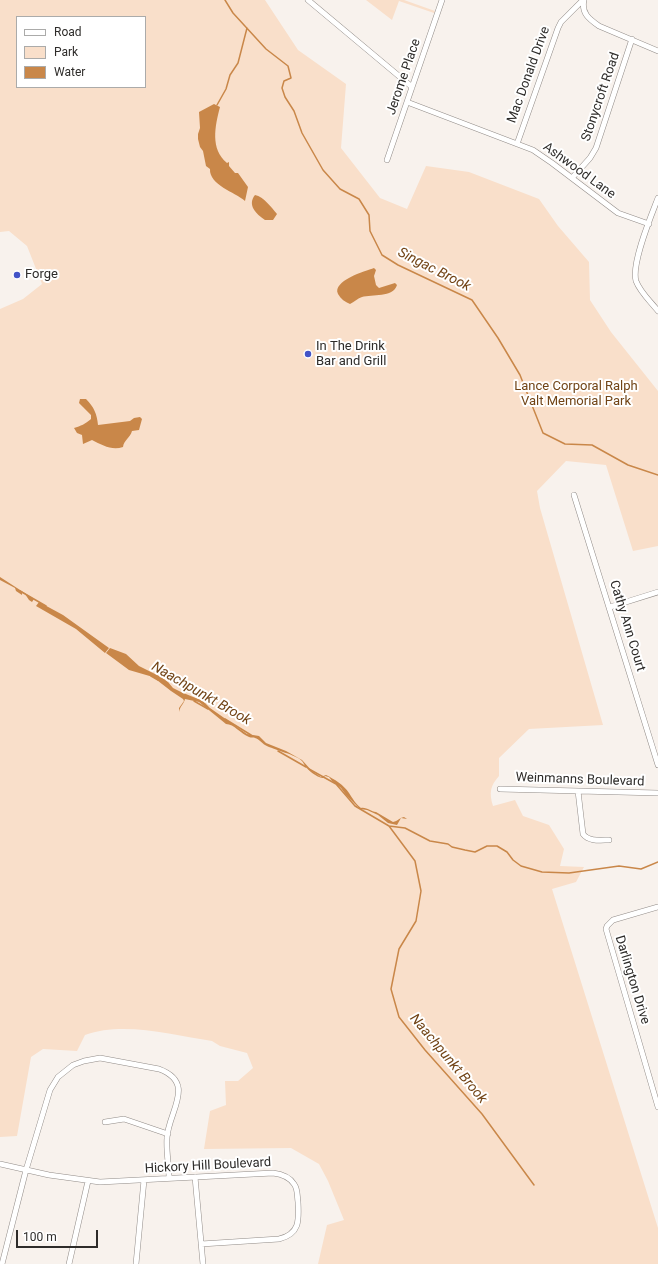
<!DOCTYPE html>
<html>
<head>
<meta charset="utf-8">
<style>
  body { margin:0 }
  #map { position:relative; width:658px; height:1264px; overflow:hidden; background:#f8f2ed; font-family:Roboto,sans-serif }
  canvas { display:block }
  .legend { position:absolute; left:16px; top:16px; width:130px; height:72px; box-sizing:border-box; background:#fff; border:1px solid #ababaa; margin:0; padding:5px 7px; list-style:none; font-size:12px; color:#2e2c2a }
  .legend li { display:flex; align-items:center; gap:8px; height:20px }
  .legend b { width:20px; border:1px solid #ababaa }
  .scale { position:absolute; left:16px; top:1230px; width:82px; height:18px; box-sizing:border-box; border:2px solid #2e2c2a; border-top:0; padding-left:5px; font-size:12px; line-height:14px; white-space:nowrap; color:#2e2c2a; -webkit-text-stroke:3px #fff; paint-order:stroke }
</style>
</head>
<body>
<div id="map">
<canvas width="658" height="1264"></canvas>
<ul class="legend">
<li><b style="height:5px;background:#fff"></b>Road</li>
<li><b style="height:11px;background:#f9dfca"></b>Park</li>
<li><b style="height:11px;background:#c98749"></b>Water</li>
</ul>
<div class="scale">100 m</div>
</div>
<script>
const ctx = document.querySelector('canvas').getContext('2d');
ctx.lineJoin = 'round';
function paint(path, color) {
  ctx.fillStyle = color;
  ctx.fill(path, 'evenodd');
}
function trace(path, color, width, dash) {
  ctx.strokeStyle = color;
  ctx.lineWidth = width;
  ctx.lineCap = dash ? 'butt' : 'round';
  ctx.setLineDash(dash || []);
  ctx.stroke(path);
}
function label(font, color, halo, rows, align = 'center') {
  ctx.font = font + ' Roboto,sans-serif';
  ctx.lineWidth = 4;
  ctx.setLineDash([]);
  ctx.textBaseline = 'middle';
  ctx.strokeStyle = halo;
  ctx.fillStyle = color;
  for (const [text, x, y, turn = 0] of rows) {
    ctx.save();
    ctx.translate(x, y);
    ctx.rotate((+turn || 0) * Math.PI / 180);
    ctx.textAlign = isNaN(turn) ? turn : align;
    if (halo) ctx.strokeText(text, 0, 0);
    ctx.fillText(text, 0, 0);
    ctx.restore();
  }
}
paint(new Path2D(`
  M 0,0 L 265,0 L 298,50 L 346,84 L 341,148 L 380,198 L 407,209 L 426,166 L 469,172 L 539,199 L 558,226 L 589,262 L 590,300 L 611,332 L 658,391 L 658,546 L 633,551 L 606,465 L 566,461 L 537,491 L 540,508 L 603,725 L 529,729 L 499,758 L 499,776 C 490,786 489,793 493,806 L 515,800 L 523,816 L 549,825 L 564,849 L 560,866 L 584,867 L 576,882 L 552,889 L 658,1228 L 658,1264 L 318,1264 L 327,1225 L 344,1220 L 328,1181 L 319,1164 L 291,1148 L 204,1149 L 210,1111 L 226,1105 L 225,1081 L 238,1081 L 253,1068 L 247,1053 L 220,1046 L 212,1041 C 173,1035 123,1021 85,1035 L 77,1051 L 43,1049 L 31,1057 L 17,1136 L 0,1137 L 0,309 L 23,299 L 42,284 L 27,246 L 9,231 L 0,232 ZM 17,17 L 145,17 L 145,87 L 17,87 Z
  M 366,0 L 404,0 L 435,11 L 434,13 L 399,1 L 392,20 Z`), '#f9dfca');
paint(new Path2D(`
  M 214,104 L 220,107 C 215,126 210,149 227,163 L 229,162 L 229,166 L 235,173 L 238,173 L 248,187 L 245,201 C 235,192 209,185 210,169 L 206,166 L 203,151 L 200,147 L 198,139 L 198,134 L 200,128 L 199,112 Z
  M 255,195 C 264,197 271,207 277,214 L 273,220 L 265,220 C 256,214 247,205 255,195 Z
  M 374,268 L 376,270 L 374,276 L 376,285 L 379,288 L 395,283 L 397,285 C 393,298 372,294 362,297 C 358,298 354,302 350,304 C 345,302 341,299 338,294 C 332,281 365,271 374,268 Z
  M 80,399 L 86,399 C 94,407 97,414 98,425 L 130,421 L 134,418 L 140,417 L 142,419 L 139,430 L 132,431 C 130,438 124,440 123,447 C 112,451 102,445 92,440 L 83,444 L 82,435 L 77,433 L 74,428 C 81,426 85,424 91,419 L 91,415 L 79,403 Z
  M 0,577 L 34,599 L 32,602 L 29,600 L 25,594 L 22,593 L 22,595 L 16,591 L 15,588 L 0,580 Z
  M 39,602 L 63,615 L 109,648 L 105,653 L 76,629 L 36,606 Z
  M 110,648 L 126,654 L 139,666 L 161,677 L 168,682 L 173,688 L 181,692 L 203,701 L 210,708 L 247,734 L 259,736 L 266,743 L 286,751 L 302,760 L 312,771 L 321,777 L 326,775 C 334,779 344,785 349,793 C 353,799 355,803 361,808 C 367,807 371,812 376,812 L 393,822 C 398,821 399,818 404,817 L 407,819 L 401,818 L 397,825 L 388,823 L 378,815 L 367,810 L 360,809 L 346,795 L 341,788 L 332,781 L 329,777 L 325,776 L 323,778 C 316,777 309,771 305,766 C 304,764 303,762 302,761 C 297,755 274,750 265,745 C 262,743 259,739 255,738 C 254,737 251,738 249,737 C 241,734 234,724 226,724 L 199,702 L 185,699 C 184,704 180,706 179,712 L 179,708 L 184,701 L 183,699 L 171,691 L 153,677 L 129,670 L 106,653 Z`), '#c98749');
trace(new Path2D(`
  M 225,0 L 233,13 L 266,49 L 288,66 L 291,78 L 284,81 L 282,88 L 285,97 L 294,111 L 302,133 L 323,170 L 340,189 L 359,199 L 369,215 L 370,231 L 382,255 L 398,265 L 472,300 L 498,338 L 520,375 L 543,433 L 565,444 L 592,445 L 628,465 L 658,475
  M 217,105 L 226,89 L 230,75 L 238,63 L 247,28
  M 20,591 L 46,606
  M 151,676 L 158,680
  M 194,701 L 208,709
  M 225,719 L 251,735
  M 278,751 L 306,767
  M 309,769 L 336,784 L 355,806 L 389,826 L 415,861 L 421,891 L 416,921 L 399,949 L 391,989 L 399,1017 L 425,1050 L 482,1114 L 534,1185
  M 389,826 L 405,828 L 430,841 L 448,844 L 452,847 L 465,850 L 475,852 L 487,846 L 497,846 L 507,852 L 513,860 L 521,866 L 542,872 L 569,873 L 619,866 L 641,869 L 658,862`), '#c98749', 1.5);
const minor = new Path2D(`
  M 308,0 L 412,87
  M 584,0 C 581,13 589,19 599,26 L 658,51
  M 407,102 L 533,150 L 552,163 L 618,213 L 649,224
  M 517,144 L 558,28 L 561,22 L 583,0
  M 387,160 L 442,0
  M 572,178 L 590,158 L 596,148 L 632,39
  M 658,198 C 651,216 631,264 636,281 C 640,292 651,302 658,311
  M 574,495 L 658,765
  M 610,607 L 658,592
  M 500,789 L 658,793
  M 578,791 L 583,834 C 589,842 601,840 609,840
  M 658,907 L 613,920 L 607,926 L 606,929 L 658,1107
  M 105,1122 L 124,1119 L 168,1134
  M 0,1164 L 49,1175 L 100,1182 L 273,1173 C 281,1174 289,1176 294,1184 C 298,1189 297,1196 298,1202 C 299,1220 300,1234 279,1239 L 201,1244
  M 195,1177 L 203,1264
  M 2,1264 L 26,1170 L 50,1090 L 58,1077 L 73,1065 L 84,1061 L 100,1058 L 159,1069 C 197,1083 168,1112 167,1138 C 166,1151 169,1165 169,1178
  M 69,1264 L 88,1181
  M 136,1264 L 144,1180`);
trace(minor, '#918b87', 6);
trace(minor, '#fff', 5);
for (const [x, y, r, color] of [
  [17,275,4,"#4353c7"],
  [308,354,4,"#4353c7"]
]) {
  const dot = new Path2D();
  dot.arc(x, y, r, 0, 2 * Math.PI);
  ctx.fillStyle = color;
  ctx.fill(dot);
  trace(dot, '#fff', 1.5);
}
label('13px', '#2e2c2a', '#fff', [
  ["Mac Donald Drive",529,75,-70],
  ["Jerome Place",404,77,-71],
  ["Stonycroft Road",601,97,-71],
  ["Ashwood Lane",579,171,36],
  ["Cathy Ann Court",627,626,73],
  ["Weinmanns Boulevard",580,780,2],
  ["Darlington Drive",632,980,73],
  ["Hickory Hill Boulevard",208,1166,-3]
]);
label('13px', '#2e2c2a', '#fff', [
  ["Forge",25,275],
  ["In The Drink",316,347],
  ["Bar and Grill",316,362]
], 'left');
label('13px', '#714416', '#fff', [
  ["Lance Corporal Ralph",576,387],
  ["Valt Memorial Park",576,402]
]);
label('italic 14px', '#724416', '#fff', [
  ["Singac Brook",434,270,27],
  ["Naachpunkt Brook",201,694,30],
  ["Naachpunkt Brook",448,1059,50]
]);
</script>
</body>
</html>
